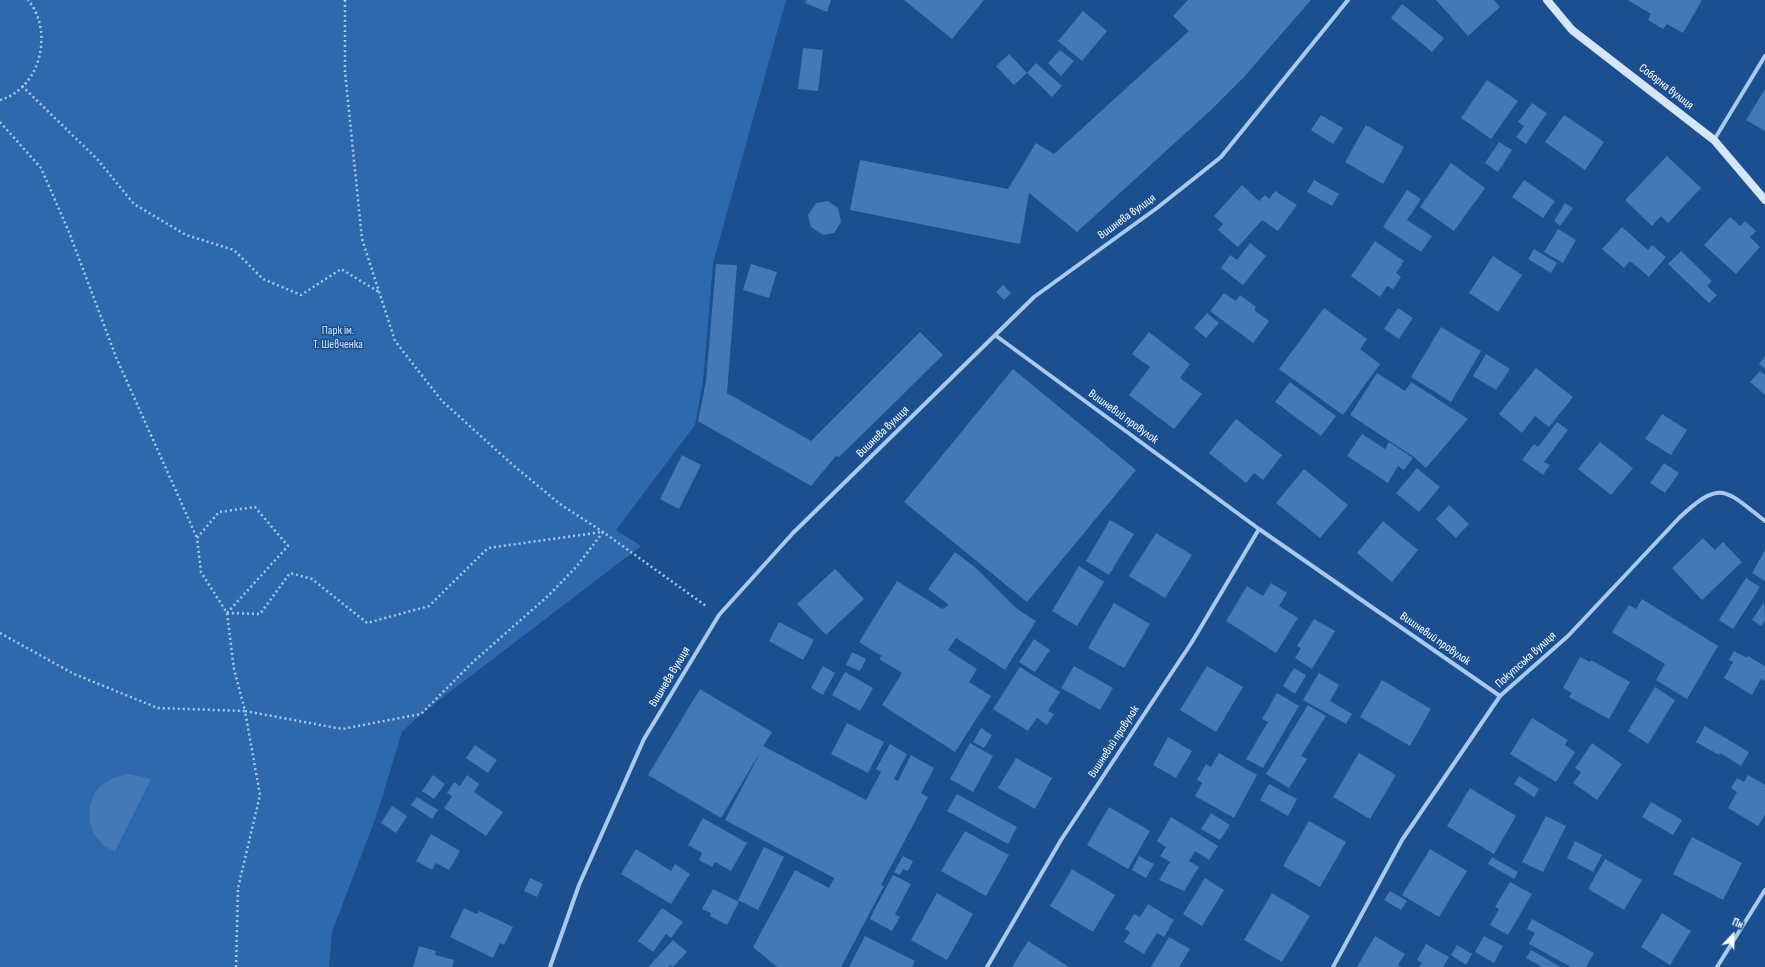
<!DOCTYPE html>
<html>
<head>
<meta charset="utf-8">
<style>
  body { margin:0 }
  #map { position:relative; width:1765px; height:967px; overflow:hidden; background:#1b4f8f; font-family:"Sofia Sans Condensed",sans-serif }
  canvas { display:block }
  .north { position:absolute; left:1713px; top:915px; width:40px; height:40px; -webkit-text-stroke:3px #1b4f8f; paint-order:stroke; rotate:22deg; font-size:11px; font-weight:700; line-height:16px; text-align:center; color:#fff }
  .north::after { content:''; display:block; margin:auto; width:14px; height:18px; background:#fff; clip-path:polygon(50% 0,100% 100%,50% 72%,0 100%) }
</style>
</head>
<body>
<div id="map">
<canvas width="1765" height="967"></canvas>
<div class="north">Пн</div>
</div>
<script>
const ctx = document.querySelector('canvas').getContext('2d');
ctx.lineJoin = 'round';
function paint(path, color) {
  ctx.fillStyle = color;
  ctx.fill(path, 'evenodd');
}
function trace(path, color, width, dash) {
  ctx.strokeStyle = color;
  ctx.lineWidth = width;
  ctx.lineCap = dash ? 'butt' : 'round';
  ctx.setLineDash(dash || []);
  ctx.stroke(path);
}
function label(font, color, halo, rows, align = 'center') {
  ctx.font = font + ' "Sofia Sans Condensed",sans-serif';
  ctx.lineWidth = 3;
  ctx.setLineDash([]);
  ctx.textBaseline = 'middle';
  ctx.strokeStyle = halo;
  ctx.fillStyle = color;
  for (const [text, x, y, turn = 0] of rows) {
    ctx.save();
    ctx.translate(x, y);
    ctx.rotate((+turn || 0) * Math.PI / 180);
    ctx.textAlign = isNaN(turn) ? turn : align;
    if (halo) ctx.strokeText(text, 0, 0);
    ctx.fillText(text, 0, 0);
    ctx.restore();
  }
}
paint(new Path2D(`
  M 0,0 L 786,0 L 713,263 L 703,382 L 695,425 L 616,530 L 641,546 L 421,714 L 402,732 L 376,817 L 332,932 L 329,967 L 0,967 Z`), '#2e69ad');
paint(new Path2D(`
  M 806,0 L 831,0 L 827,12 L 805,3 Z
  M 904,0 L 984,0 L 952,39 Z
  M 1188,0 L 1311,0 L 1244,77 L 1211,110 L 1077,232 L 1029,193 L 1020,244 L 850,210 L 860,160 L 1008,189 L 1036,143 L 1054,154 L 1189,31 L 1173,16 Z
  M 1436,0 L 1494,0 L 1500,7 L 1468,36 Z
  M 1628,0 L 1702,0 L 1683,33 L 1667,24 L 1663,29 L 1648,20 L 1651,14 Z
  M 1402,4 L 1444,38 L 1432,52 L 1391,18 Z
  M 1083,11 L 1107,31 L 1082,61 L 1058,41 Z
  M 803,48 L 823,50 L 818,91 L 798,89 Z
  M 1060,50 L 1074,61 L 1061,76 L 1048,63 Z
  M 1009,54 L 1027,73 L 1014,85 L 996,66 Z
  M 1036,63 L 1062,86 L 1052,97 L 1027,73 Z
  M 1487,80 L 1518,101 L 1491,139 L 1461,118 Z
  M 1765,89 L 1765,131 L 1746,120 Z
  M 1532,103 L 1547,113 L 1526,144 L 1516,137 L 1524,126 L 1518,122 Z
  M 1321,115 L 1343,128 L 1333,144 L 1311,130 Z
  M 1564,115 L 1604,142 L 1585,170 L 1545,142 Z
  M 1366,125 L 1404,147 L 1383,184 L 1345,162 Z
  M 1499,142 L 1512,150 L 1498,172 L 1485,163 Z
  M 1667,156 L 1701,188 L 1668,223 L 1661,216 L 1652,226 L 1625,200 Z
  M 1451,163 L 1485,188 L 1454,231 L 1420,207 Z
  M 1314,180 L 1339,194 L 1332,206 L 1307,192 Z
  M 1524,180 L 1555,201 L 1543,218 L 1512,197 Z
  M 1242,185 L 1259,201 L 1265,195 L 1269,199 L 1275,191 L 1297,205 L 1278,231 L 1262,220 L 1238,247 L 1218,230 L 1223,224 L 1214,216 Z
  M 1407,190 L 1421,199 L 1407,220 L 1432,236 L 1421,252 L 1383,227 Z
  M 828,201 L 838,208 L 841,222 L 834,233 L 823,235 L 811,227 L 808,215 L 816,203 Z
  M 1565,203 L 1573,208 L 1560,226 L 1554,221 Z
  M 1730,217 L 1740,226 L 1745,221 L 1756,231 L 1750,237 L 1760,247 L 1736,274 L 1704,245 Z
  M 1622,227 L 1648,250 L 1652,245 L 1666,257 L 1649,277 L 1630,261 L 1624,268 L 1602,249 Z
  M 1558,229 L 1576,240 L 1563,263 L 1544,252 Z
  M 1375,241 L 1404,261 L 1396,273 L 1401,277 L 1393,289 L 1387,286 L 1380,297 L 1351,276 Z
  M 1250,243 L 1266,256 L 1243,285 L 1221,268 L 1230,255 L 1237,260 Z
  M 1534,249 L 1557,263 L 1551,273 L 1528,259 Z
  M 1681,251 L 1712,281 L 1707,286 L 1717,295 L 1709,303 L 1668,264 Z
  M 1493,256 L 1522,275 L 1498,312 L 1469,293 Z
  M 716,264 L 737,265 L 727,393 L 811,441 L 920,332 L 943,355 L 839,457 L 836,456 L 811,486 L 698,421 L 706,381 Z
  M 751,264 L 777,272 L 769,298 L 743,290 Z
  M 1003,285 L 1011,293 L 1004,300 L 996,292 Z
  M 1224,293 L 1236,301 L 1240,295 L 1256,307 L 1254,310 L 1269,321 L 1253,343 L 1210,311 Z
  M 1324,308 L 1367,339 L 1360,349 L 1380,364 L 1343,415 L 1279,369 Z
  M 1398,308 L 1413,318 L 1399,339 L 1384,329 Z
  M 1207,313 L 1219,323 L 1206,338 L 1194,328 Z
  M 1441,327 L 1481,351 L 1451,402 L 1411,377 Z
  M 1149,332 L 1190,364 L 1180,378 L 1202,394 L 1174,429 L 1129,395 L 1150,367 L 1132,354 Z
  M 1486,354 L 1510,369 L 1496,390 L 1473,376 Z
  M 1765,356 L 1765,369 L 1759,364 Z
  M 1536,368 L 1573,397 L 1549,427 L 1535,416 L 1522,433 L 1499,414 Z
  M 1013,369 L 1136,470 L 1027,602 L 904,502 Z
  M 1760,371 L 1765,375 L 1765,395 L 1750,382 Z
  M 1377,373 L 1405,391 L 1411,382 L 1468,419 L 1426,468 L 1414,457 L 1350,415 Z
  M 1290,382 L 1336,416 L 1321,436 L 1275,402 Z
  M 1662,414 L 1687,430 L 1671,455 L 1645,439 Z
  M 1236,419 L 1282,455 L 1263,480 L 1254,473 L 1246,483 L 1209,453 Z
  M 1557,422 L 1568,430 L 1544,462 L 1550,465 L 1543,475 L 1522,460 L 1534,444 L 1538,447 Z
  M 1362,434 L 1385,449 L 1389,442 L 1413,458 L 1404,470 L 1398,466 L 1388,483 L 1347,456 Z
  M 1600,442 L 1633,468 L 1611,495 L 1578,469 Z
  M 682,455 L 701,465 L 679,509 L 660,499 Z
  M 1664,463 L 1679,473 L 1665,493 L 1650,483 Z
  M 1417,468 L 1440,487 L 1419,512 L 1396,493 Z
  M 1304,469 L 1348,505 L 1320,538 L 1276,503 Z
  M 1449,505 L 1469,524 L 1456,538 L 1436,519 Z
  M 1110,520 L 1134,534 L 1109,575 L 1086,561 Z
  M 1383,521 L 1418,550 L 1392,582 L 1357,553 Z
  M 1156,533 L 1192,555 L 1165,598 L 1129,576 Z
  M 1703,538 L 1715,550 L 1723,542 L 1742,562 L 1702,600 L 1672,568 Z
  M 1765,550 L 1765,581 L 1752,573 Z
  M 955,552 L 976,568 L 1017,609 L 1036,621 L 1005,670 L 956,638 L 948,650 L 977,669 L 969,682 L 991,696 L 955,752 L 882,705 L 902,673 L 879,659 L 882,656 L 859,642 L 897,581 L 942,609 L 949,605 L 928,589 Z
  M 1079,566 L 1104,582 L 1077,626 L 1052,611 Z
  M 835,569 L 864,599 L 826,635 L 797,604 Z
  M 1746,578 L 1760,587 L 1733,629 L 1719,620 Z
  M 1271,583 L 1287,593 L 1279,606 L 1298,618 L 1276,653 L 1226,621 L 1247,586 L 1263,596 Z
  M 1642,599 L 1718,646 L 1687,699 L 1656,680 L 1665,664 L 1612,632 L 1629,605 L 1636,609 Z
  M 1764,602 L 1765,620 L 1761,626 L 1752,620 Z
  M 1114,603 L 1150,624 L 1124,668 L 1088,648 Z
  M 1314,619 L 1335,631 L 1312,669 L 1295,658 L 1301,648 L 1297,646 Z
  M 779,622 L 814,640 L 803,660 L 769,641 Z
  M 1034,639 L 1050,650 L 1035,672 L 1019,662 Z
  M 1734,651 L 1747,658 L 1748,656 L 1765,666 L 1765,681 L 1761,679 L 1752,695 L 1724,678 L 1733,662 L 1729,660 Z
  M 852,652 L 866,659 L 860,671 L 846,665 Z
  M 1580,657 L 1590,662 L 1591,660 L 1630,682 L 1609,719 L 1569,697 L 1572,693 L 1563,688 Z
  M 823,666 L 835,673 L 823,695 L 811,688 Z
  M 1074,666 L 1113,688 L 1100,710 L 1061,688 Z
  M 1207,666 L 1243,687 L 1216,732 L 1180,710 Z
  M 1020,667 L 1060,692 L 1048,711 L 1054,714 L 1047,725 L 1037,718 L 1028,731 L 993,709 Z
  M 1294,668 L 1306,675 L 1295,694 L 1283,686 Z
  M 845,672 L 873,688 L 860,711 L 832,695 Z
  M 1319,673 L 1339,685 L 1330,701 L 1352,714 L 1346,724 L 1303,700 Z
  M 1382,680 L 1431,709 L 1410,746 L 1360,717 Z
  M 1655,687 L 1675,700 L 1648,744 L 1628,731 Z
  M 700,689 L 772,732 L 763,746 L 866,800 L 881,772 L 876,769 L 890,744 L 907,754 L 894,779 L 898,781 L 911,755 L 934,768 L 921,793 L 928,797 L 881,885 L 884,886 L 841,967 L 777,967 L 753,947 L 795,870 L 829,888 L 834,878 L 725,820 L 761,751 L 721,818 L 648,775 Z
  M 1277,693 L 1299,706 L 1263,768 L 1246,759 L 1268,722 L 1262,719 Z
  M 1308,705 L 1326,716 L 1301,756 L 1307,759 L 1289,788 L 1266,774 Z
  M 1532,718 L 1568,740 L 1565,745 L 1575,752 L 1556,782 L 1510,754 Z
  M 847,723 L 884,742 L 868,773 L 831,754 Z
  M 1705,726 L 1749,752 L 1741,766 L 1720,753 L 1719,755 L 1696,742 Z
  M 981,728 L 992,735 L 984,748 L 973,742 Z
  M 1168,737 L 1192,751 L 1176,778 L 1153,765 Z
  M 970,743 L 993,756 L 973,792 L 950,779 Z
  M 1592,743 L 1622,764 L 1597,800 L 1573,783 L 1581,772 L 1575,768 Z
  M 475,745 L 497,760 L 488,773 L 466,758 Z
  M 1219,753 L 1257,775 L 1234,818 L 1195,796 L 1202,783 L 1197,780 L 1206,764 L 1211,767 Z
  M 1359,753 L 1396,775 L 1370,819 L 1333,797 Z
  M 1016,758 L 1052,778 L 1035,809 L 998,788 Z
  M 128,774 L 151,779 L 115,851 L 104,846 L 94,834 L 89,821 L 90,805 L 94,794 L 101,785 L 113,778 Z
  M 433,775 L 445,784 L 434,799 L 422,791 Z
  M 467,775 L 479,784 L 474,792 L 503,812 L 486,836 L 444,808 L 452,796 L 447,793 L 454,782 L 460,786 Z
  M 1748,775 L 1765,785 L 1765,815 L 1758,826 L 1728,808 L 1737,792 L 1731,788 L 1737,778 L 1744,782 Z
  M 1519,776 L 1539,789 L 1534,797 L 1514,784 Z
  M 1269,784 L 1297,799 L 1288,816 L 1260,800 Z
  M 1470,788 L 1516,816 L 1494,854 L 1447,826 Z
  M 957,794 L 1017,827 L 1008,844 L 947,811 Z
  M 417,797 L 438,810 L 432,819 L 411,805 Z
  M 1651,802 L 1682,820 L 1673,835 L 1642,817 Z
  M 392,806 L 407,816 L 396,833 L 381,823 Z
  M 1109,807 L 1150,831 L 1128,869 L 1087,845 Z
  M 1211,813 L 1230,825 L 1220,840 L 1201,829 Z
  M 1546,816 L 1566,826 L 1543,872 L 1522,862 Z
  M 1171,817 L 1218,846 L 1209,860 L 1195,851 L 1189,861 L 1199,867 L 1184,891 L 1159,880 L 1170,862 L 1160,856 L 1166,847 L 1157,841 Z
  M 703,818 L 747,843 L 731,871 L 715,862 L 712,867 L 699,860 L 702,853 L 688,845 Z
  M 1309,821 L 1346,842 L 1320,887 L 1283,866 Z
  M 965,831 L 1009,855 L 986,896 L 941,871 Z
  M 431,834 L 460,851 L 449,870 L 436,863 L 432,870 L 416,861 Z
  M 1692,837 L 1742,863 L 1723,900 L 1673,874 Z
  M 1575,841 L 1602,855 L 1593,872 L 1567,858 Z
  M 764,847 L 784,857 L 758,910 L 738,900 Z
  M 636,849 L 671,871 L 675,864 L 690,874 L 671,904 L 621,874 Z
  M 1430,849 L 1467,871 L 1439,917 L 1402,895 Z
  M 903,856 L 913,861 L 908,871 L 903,869 L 900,875 L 894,872 Z
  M 1139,856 L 1154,864 L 1146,878 L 1132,870 Z
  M 1492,857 L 1518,872 L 1514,879 L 1488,864 Z
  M 1605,859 L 1642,880 L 1624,910 L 1588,889 Z
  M 1072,869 L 1115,895 L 1093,932 L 1050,906 Z
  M 893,875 L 911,884 L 895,914 L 900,917 L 892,931 L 870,919 L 874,910 Z
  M 530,878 L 543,884 L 537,897 L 524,891 Z
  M 1205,878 L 1224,890 L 1202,926 L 1183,914 Z
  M 1510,882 L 1532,894 L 1508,935 L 1490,925 L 1499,909 L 1495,907 Z
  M 713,889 L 739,902 L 727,925 L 710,916 L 711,913 L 702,909 Z
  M 1390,891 L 1407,901 L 1401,910 L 1384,900 Z
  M 937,893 L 973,914 L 947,960 L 911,940 Z
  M 1272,893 L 1310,916 L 1282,962 L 1244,940 Z
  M 1148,904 L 1174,920 L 1164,937 L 1157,933 L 1144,954 L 1124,942 L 1130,932 L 1125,929 L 1134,914 L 1140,917 Z
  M 464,908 L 477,914 L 479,911 L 513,927 L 504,945 L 500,943 L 493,958 L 450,937 Z
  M 662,908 L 683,922 L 671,938 L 666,934 L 653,952 L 638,941 Z
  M 1662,913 L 1691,931 L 1670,965 L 1641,947 Z
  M 1532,919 L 1594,953 L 1586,967 L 1571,967 L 1529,944 L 1535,933 L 1527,929 Z
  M 865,936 L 915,961 L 912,967 L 849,967 Z
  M 1375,936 L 1405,954 L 1398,965 L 1401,967 L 1357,967 Z
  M 1484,936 L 1503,946 L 1494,963 L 1475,952 Z
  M 1169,937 L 1190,949 L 1179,967 L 1151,967 Z
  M 673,940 L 687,952 L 673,967 L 670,965 L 668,967 L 648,967 Z
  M 1028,941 L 1069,967 L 1012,967 Z
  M 1426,944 L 1449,957 L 1443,967 L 1419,967 L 1422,963 L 1417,960 Z
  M 1457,945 L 1472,954 L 1466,965 L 1451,955 Z
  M 419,946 L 436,951 L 435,955 L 454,960 L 452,967 L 413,967 Z
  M 1531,950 L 1561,967 L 1542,967 L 1526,958 Z`), '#4478b7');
trace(new Path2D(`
  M 345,0 L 345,72 L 362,239 L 395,341 L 442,401 L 514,466 L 560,504 L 603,532 L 706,606
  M 22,86 L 97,159 L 134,204 L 186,235 L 234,250 L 263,279 L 301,295 L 341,269 L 379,292
  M 0,100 C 41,88 54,31 28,0
  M 0,122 L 41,168 L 69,232 L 116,357 L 197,538
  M 227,613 L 260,614 L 290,573 L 312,579 L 367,623 L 429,606 L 488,548 L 602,532
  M 0,633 L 74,674 L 158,708 L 245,711 L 234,669 L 227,613 L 201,572 L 197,538 L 219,512 L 255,507 L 288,546 L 227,613
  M 236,967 L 238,888 L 260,795 L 245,711 L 342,729 L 421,714 L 474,661 L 548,596 L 577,566 L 603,532`), '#a9c9ee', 2.5, [2, 3]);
trace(new Path2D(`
  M 1714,140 L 1765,56
  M 995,335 L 1259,529 L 1500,696
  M 550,967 L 579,885 L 644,739 L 719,615 L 793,533 L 1034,297 L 1157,208 L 1221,157 L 1348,0
  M 987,967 L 1061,840 L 1192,642 L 1259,529
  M 1333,967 L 1402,840 L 1500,696 L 1568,636 L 1679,518 C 1721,479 1724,489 1765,521
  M 1717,967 L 1765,890`), '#a9c9ee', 4);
trace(new Path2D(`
  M 1547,0 L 1572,30 L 1714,140 L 1765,200`), '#d6e6fa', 8);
label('12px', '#fff', '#1b4f8f', [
  ["Соборна вулиця",1666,87,38],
  ["Вишнева вулиця",1127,217,-36],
  ["Вишневий провулок",1123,417,36],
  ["Вишнева вулиця",883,432,-44],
  ["Вишневий провулок",1435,639,35],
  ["Покутська вулиця",1526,660,-42],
  ["Вишнева вулиця",670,677,-59],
  ["Вишневий провулок",1114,742,-57]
]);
label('12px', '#cfe3fa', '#1b4f8f', [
  ["Парк ім.",338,331],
  ["Т. Шевченка",338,345]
]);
</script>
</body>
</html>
